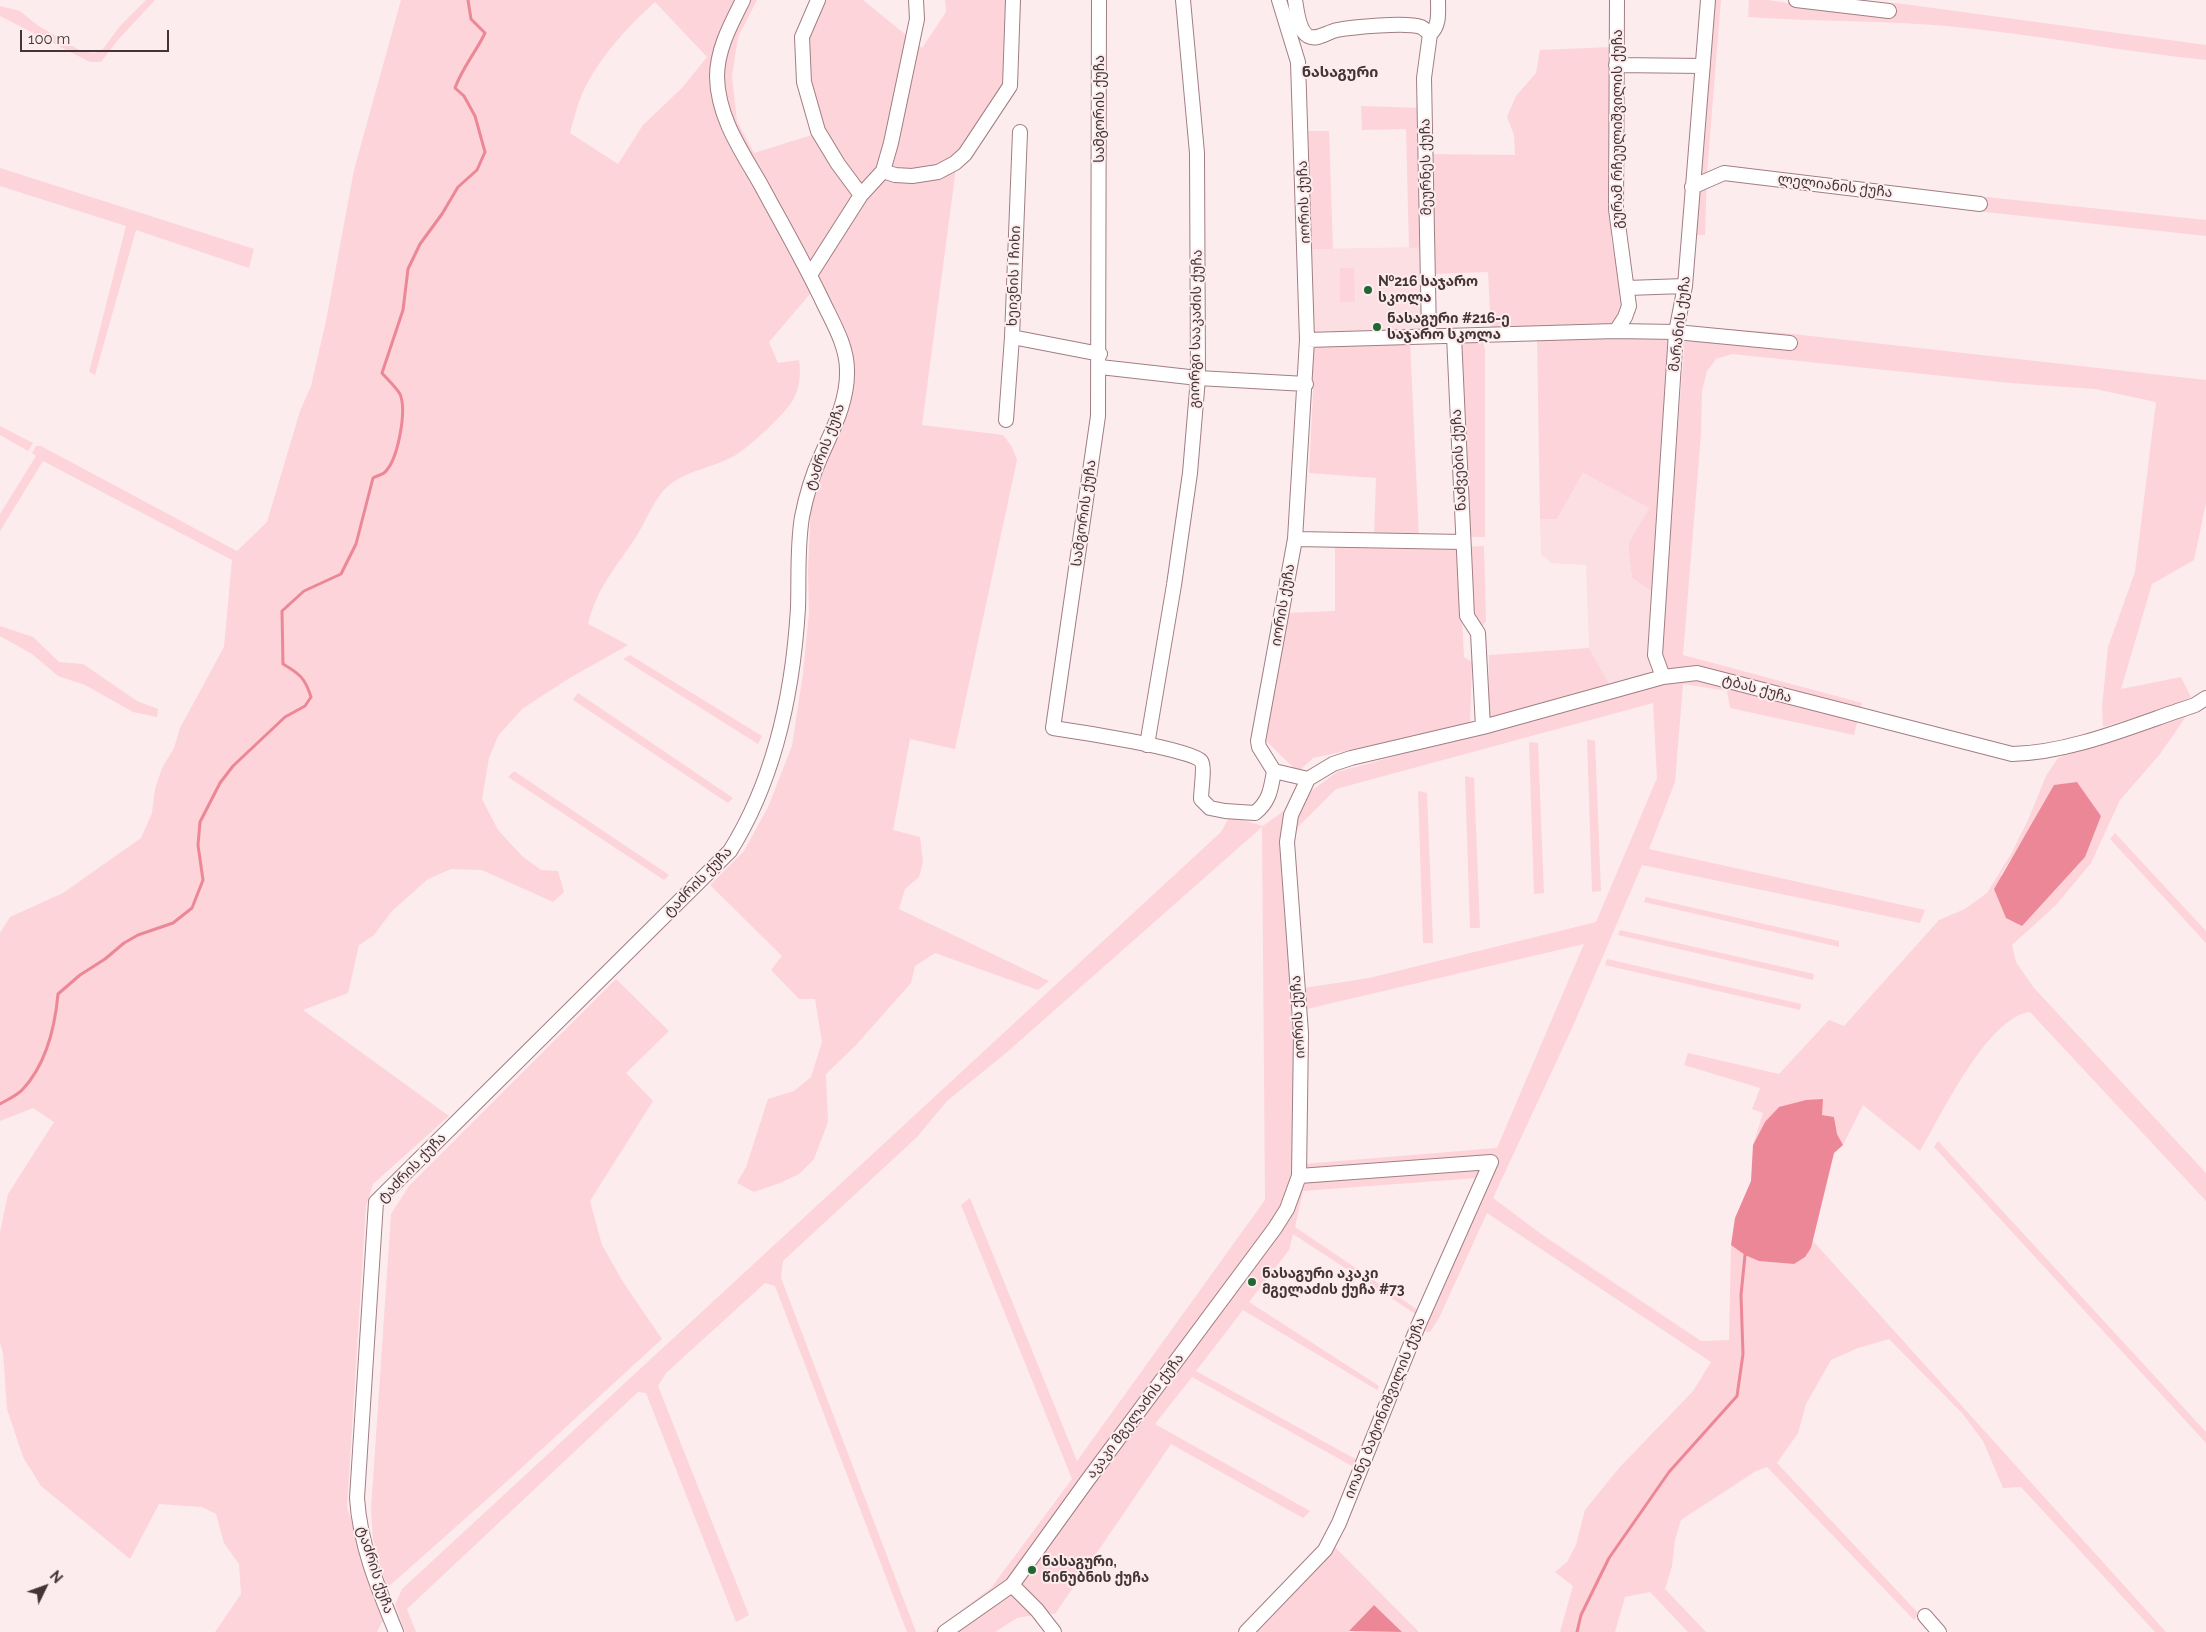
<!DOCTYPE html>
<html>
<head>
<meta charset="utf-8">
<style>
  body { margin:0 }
  #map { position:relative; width:2206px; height:1632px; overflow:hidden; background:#fcecee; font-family:Raleway,sans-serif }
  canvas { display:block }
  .north { position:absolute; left:20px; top:1562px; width:50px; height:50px; -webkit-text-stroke:4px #fcecee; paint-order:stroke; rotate:48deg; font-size:14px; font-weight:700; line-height:20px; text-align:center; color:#433436 }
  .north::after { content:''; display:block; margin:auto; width:18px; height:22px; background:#433436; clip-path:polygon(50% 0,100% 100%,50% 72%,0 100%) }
  .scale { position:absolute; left:20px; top:30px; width:149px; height:22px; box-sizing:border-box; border:2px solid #433436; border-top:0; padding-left:6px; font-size:15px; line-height:18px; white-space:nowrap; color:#433436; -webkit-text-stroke:4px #fcecee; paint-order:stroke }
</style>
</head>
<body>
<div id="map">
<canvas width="2206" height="1632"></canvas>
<div class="north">N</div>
<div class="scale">100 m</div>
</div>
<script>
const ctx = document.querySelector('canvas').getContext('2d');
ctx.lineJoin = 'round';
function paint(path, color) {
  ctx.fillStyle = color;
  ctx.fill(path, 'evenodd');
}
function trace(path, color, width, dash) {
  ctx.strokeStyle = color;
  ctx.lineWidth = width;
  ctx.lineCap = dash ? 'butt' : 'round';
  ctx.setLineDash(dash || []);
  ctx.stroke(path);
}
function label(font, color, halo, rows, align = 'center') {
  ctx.font = font + ' Raleway,"Noto Sans Georgian",sans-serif';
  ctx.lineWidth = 4;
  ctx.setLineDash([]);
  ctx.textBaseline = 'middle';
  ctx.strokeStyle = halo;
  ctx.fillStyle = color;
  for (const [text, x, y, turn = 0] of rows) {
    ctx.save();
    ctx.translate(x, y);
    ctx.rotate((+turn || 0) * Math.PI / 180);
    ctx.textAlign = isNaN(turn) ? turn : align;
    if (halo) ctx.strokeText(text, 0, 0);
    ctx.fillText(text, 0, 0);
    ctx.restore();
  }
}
paint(new Path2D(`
  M 1423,247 L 1425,331 L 1313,332 L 1312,249 Z
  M 1583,473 L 1649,508 L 1628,544 L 1632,578 L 1658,596 L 1651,676 L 1611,687 L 1589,648 L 1586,565 L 1551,563 L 1541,554 L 1540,519 L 1557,519 Z`), '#fcdfe2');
paint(new Path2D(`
  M 146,0 L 155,0 L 117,41 L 101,62 L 90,62 L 0,16 L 0,6 L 20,11 L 37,25 L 81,51 L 94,53 L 103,49 L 120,26 Z
  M 401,0 L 757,0 L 738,37 L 732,76 L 737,121 L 754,153 L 815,134 L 800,81 L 814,0 L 863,0 L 922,48 L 946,12 L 945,0 L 1010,0 L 1007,82 L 956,168 L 922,425 L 1003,435 L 1012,447 L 1017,460 L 955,749 L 910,739 L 893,830 L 920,837 L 923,862 L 919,877 L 905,889 L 899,909 L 1049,981 L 1038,990 L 935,953 L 915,966 L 911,983 L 856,1045 L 826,1074 L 828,1122 L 814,1159 L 799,1174 L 780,1183 L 754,1192 L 737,1183 L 746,1167 L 768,1099 L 794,1091 L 811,1077 L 822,1042 L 815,999 L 799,999 L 771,970 L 782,956 L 710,885 L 744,851 L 768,807 L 792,746 L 803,673 L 809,613 L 808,571 L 811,500 L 816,479 L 845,419 L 854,366 L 847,334 L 819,278 L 810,294 L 769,342 L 778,363 L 799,360 C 801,373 800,388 793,400 C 785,414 752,444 739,453 C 716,468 687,469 667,487 C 655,498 647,518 639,532 C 618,566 598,584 588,624 L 628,645 L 568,679 L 522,709 L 498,736 L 489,758 L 482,799 L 498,830 L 522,856 L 541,870 L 558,871 L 564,892 L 553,902 L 482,870 L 451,869 L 428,879 L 392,911 L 374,935 L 359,945 L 348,993 L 303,1010 L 449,1116 L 373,1184 L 366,1206 L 347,1507 L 368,1572 L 386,1620 L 382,1622 L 377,1632 L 215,1632 L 241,1594 L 239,1564 L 224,1543 L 216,1514 L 202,1507 L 159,1504 L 130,1559 L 41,1486 L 23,1457 L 7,1409 L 3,1353 L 0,1343 L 0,1232 L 8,1194 L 54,1122 L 33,1108 L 0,1121 L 0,933 L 10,917 L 63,893 L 141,838 L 152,813 L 155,789 L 162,768 L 174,748 L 180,728 L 224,647 L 232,560 L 43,461 L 0,531 L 0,514 L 36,456 L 32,453 L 36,446 L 41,446 L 237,551 L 267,522 L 300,411 L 311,386 L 326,321 L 354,170 ZM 655,2 L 707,57 L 682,88 L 643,125 L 618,164 L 570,133 C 573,122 576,110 580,99 C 595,62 625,29 655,2 Z
  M 1715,0 L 1721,0 L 1707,173 L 1705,235 L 1695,235 Z
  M 1749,0 L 1768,0 L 1808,6 L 1896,3 L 2206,45 L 2206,60 C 2123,52 2041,35 1957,27 C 1888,20 1818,22 1748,17 Z
  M 1611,47 L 1611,239 L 1624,302 L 1623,313 L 1612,327 L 1491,330 L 1488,272 L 1432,274 L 1428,154 L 1515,155 L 1514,135 L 1507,117 L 1516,96 L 1536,73 L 1540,50 Z
  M 1361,106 L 1421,108 L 1423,247 L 1409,248 L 1406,129 L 1362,130 Z
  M 1308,131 L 1329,131 L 1333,249 L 1312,249 Z
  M 0,168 L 254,249 L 249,268 L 136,230 L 95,375 L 89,372 L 126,226 L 0,186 Z
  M 1948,193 L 2206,220 L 2206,236 L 1949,208 Z
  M 1340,268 L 1354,268 L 1355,302 L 1340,302 Z
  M 1683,326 L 1784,333 L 2206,380 L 2206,503 L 2194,560 L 2152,584 L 2121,689 L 2181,677 L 2191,697 L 2164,709 L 2103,727 L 2102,707 L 2108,647 L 2135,572 L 2156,402 L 2095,389 L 2010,383 L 1732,354 L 1716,359 L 1707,371 L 1702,391 L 1701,434 L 1683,655 L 1862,703 L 1854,735 L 1730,708 L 1727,691 L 1683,684 L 1675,782 L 1649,849 L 1925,910 L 1920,923 L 1642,865 L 1573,1026 L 1493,1198 L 1544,1236 L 1701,1341 L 1729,1340 L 1731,1245 C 1755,1262 1766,1261 1794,1264 L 1811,1248 L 1813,1241 L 2166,1632 L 2155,1632 L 2021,1487 L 2003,1488 L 1983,1441 L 1962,1413 L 1889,1339 L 1858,1348 L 1831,1360 L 1806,1404 L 1798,1433 L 1777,1463 L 1919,1614 L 1914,1620 L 1767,1467 L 1756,1471 L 1681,1520 L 1675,1540 L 1672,1566 L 1665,1589 L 1706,1632 L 1688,1632 L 1650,1592 L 1625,1597 L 1615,1632 L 1560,1632 L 1573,1586 L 1555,1572 L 1567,1562 L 1576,1545 L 1585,1510 L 1619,1468 L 1693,1391 L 1711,1362 L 1487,1213 L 1439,1318 L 1430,1332 L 1410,1331 L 1417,1315 L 1293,1234 L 1289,1250 L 1249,1302 L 1379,1386 L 1377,1390 L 1243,1310 L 1196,1371 L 1357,1460 L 1352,1466 L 1192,1377 L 1155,1424 L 1310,1511 L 1303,1518 L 1171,1444 L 1055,1614 L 1046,1613 L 1017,1618 L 995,1632 L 933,1632 L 991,1588 L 1072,1479 L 961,1205 L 970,1198 L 1077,1461 L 1265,1200 L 1262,827 L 1006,1053 L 947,1101 L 917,1137 L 783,1261 L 781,1278 L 916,1632 L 907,1632 L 775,1286 L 765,1283 L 666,1373 L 658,1386 L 749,1615 L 736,1622 L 646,1393 L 638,1392 L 407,1609 L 416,1632 L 405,1632 L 395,1605 L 402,1589 L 1221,832 L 1230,816 L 1263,826 L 1337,772 L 1648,687 L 1683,680 L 1683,667 L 1667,670 L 1659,659 L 1684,351 ZM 1653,703 L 1657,778 L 1596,922 L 1369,978 L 1291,990 L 1287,863 L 1298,827 L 1336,789 ZM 1584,944 L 1497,1148 L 1303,1164 L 1294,1012 ZM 1477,1178 L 1418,1310 L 1295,1227 L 1303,1191 Z
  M 1671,336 L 1658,596 L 1632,578 L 1628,544 L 1649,508 L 1583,473 L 1557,519 L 1540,519 L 1537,337 Z
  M 1410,340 L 1419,537 L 1374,537 L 1376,478 L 1309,473 L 1313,391 L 1311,345 Z
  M 1463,341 L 1483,341 L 1485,350 L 1485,537 L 1468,537 L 1458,345 Z
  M 0,426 L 33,443 L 28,451 L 0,435 Z
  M 1458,543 L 1464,657 L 1472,662 L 1470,724 L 1313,758 L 1298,772 L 1263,738 L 1287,613 L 1335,611 L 1335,545 Z
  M 1484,546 L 1486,621 L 1483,625 L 1479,626 L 1471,616 L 1467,547 Z
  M 0,626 L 33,637 L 59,662 L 83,664 L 137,701 L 158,709 L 157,717 L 133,712 L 85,685 L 58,676 L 32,654 L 0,636 Z
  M 1589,648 L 1611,687 L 1488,719 L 1489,655 Z
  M 630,655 L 762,736 L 758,744 L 623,659 Z
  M 578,693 L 733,798 L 728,803 L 573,700 Z
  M 2187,715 L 2160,754 L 2120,800 L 2091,863 L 2056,905 L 2012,945 L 2016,962 L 2034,988 L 2206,1173 L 2206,1201 L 2030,1012 C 1987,1017 1941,1116 1920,1151 L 1863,1105 L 1843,1145 L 1837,1134 L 1834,1117 L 1822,1115 L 1822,1099 L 1765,1122 L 1753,1145 L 1763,1113 L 1752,1109 L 1760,1088 L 1684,1065 L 1688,1053 L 1779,1074 L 1829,1020 L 1844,1026 L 1939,920 L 1965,909 L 1987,893 L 2011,854 L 2028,820 L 2046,776 L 2058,758 ZM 2077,782 L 2101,816 L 2096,828 L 2000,876 L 2036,819 L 2054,786 Z
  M 1587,739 L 1595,741 L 1601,891 L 1592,892 Z
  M 1529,742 L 1538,743 L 1544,893 L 1534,894 Z
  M 514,771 L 669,875 L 664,880 L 508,777 Z
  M 1465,776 L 1474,778 L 1480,928 L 1470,928 Z
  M 1418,791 L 1427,793 L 1433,943 L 1423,943 Z
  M 2115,833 L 2206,931 L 2206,943 L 2110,839 Z
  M 1646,897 L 1839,941 L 1839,947 L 1644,902 Z
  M 1620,930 L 1814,974 L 1813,980 L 1618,935 Z
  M 1607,959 L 1801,1004 L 1800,1010 L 1605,965 Z
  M 616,979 L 669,1031 L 626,1073 L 653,1101 L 590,1201 L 602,1245 L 623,1282 L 662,1339 L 494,1493 L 387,1588 L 373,1540 L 371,1510 L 391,1214 L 409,1186 Z
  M 1938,1141 L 2206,1432 L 2206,1443 L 1934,1147 Z
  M 1334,1546 L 1419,1632 L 1402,1632 L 1374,1605 L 1349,1631 L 1350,1632 L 1257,1632 L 1320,1566 Z`), '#fdd4d9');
paint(new Path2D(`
  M 2077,782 L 2101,816 L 2085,857 L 2022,926 L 2006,918 L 1994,889 L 2054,785 Z
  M 1823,1099 L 1822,1115 L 1834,1117 L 1837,1134 L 1843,1145 L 1834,1153 L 1811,1248 L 1805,1257 L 1794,1264 L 1759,1261 L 1745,1255 L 1731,1245 L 1735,1218 L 1751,1181 L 1753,1145 L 1765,1122 L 1779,1107 L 1806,1100 Z
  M 1374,1605 L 1402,1632 L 1349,1631 Z`), '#ec8797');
trace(new Path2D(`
  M 0,1104 C 7,1100 18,1095 23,1089 C 46,1064 55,1027 58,994 L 80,975 L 105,959 L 124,943 L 138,935 L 173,923 L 192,908 L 203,880 L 198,845 L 200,822 L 220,783 L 233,766 L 285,717 L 305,706 L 311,697 C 305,678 300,674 283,664 L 282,611 L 304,591 L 341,574 L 356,544 L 373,478 C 376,476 381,475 384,473 C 398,461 407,411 400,394 C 396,387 387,379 382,373 L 403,310 L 408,269 L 420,244 L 442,214 L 458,187 L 477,170 L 485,152 L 475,116 L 464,96 L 455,88 C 462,68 476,52 485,33 L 471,19 L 468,0
  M 1577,1632 L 1581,1615 L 1609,1558 L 1669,1472 L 1737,1396 L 1743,1354 L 1741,1295 L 1745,1255`), '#ec8797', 3);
const minor = new Path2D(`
  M 818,0 L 802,37 L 804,82 L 818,131 L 838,164 L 861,195
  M 1099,0 L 1098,416 L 1053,728 C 1074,731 1192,749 1201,761 C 1205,766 1201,790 1201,799 L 1210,808 L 1225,811 L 1255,813 C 1270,801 1271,788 1274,771
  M 1279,0 L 1298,62 L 1307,340 L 1295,539 L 1258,741 L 1259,747 L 1274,771 L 1308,779
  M 1295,0 C 1297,10 1298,30 1308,36 C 1317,41 1327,32 1337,30 C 1352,27 1407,22 1421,27 C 1424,28 1427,32 1430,34
  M 1796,0 L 1889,11
  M 1616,65 L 1703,66
  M 883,171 L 895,175 L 912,176 L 938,172 L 955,163 L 965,154 L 1010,86 L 1013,0
  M 1692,187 L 1724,173 L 1980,204
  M 810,275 L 861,195 L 883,171 L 891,143 L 917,19 L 916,0
  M 1627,288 L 1685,286
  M 1616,331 L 1625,317 L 1629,306 L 1616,209 L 1617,0
  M 1429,336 L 1424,78 L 1430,34 C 1440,26 1438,12 1438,0
  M 1454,336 L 1467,616 L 1478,633 L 1483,727
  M 1012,337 L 1100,354
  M 1307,340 L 1616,331 L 1676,332 L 1790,343
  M 1100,367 L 1198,378 L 1306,384
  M 1006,420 L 1012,337 L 1020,132
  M 1295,539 L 1463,542
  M 1663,677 L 1655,655 L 1676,332 L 1685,286 L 1708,0
  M 1147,745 L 1174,585 L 1190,473 L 1198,378 L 1197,153 L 1183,0
  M 1308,779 L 1333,764 L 1351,758 L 1483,727 L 1663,677 L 1697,673 L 2012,754 C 2072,753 2137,724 2195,705 L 2206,698
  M 1012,1585 L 1037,1610 L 1054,1632
  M 1925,1616 L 1939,1632
  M 396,1632 C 378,1588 360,1545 357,1498 L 376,1202 L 730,851 C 775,779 793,692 798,608 C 799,578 797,547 802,517 C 806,496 812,476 821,456 C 833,429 848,401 847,370 C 847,346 833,323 823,302 C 804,262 782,224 761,185 C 741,150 718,118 717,77 C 717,49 731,24 743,0
  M 945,1632 L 1012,1585 L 1087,1481 L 1275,1228 L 1287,1209 L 1299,1176 L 1301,1033 L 1287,842 L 1291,815 L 1308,779
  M 1246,1632 L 1325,1550 L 1339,1523 L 1418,1326 L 1491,1162 L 1299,1176`);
trace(minor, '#a17e83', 16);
trace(minor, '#fff', 14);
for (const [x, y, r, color] of [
  [1368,290,5,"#216733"],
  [1377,327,5,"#216733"],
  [1252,1282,5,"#216733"],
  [1032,1570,5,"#216733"]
]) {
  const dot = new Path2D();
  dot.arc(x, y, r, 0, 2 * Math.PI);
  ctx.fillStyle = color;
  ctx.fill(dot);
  trace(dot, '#fcecee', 2);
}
label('14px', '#433436', '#fcecee', [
  ["სამგორის ქუჩა",1100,109,-90],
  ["გურამ რჩეულიშვილის ქუჩა",1618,129,-90],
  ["მეურნეს ქუჩა",1426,167,-91],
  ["ლელიანის ქუჩა",1835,186,7],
  ["იორის ქუჩა",1304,202,-92],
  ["ხეივნის I ჩიხი",1014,276,-88],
  ["მარანის ქუჩა",1680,324,-83],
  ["გიორგი სააკაძის ქუჩა",1196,329,-89],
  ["ტაძრის ქუჩა",825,447,-70],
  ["ნაძვების ქუჩა",1459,460,-93],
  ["სამგორის ქუჩა",1084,513,-82],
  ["იორის ქუჩა",1283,605,-80],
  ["ტბას ქუჩა",1757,689,15],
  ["ტაძრის ქუჩა",698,882,-46],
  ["იორის ქუჩა",1298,1017,-93],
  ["ტაძრის ქუჩა",412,1168,-46],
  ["იოანე ბატონიშვილის ქუჩა",1385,1408,-68],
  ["აკაკი მგელაძის ქუჩა",1135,1416,-53],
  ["ტაძრის ქუჩა",375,1570,72]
]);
label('bold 14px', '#433436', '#fcecee', [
  ["№216 საჯარო",1378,282],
  ["სკოლა",1378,298],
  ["ნასაგური #216-ე",1387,319],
  ["საჯარო სკოლა",1387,335],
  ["ნასაგური აკაკი",1262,1274],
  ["მგელაძის ქუჩა #73",1262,1290],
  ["ნასაგური,",1042,1562],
  ["წინუბნის ქუჩა",1042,1578]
], 'left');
label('bold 15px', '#433436', '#fcecee', [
  ["ნასაგური",1340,72]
]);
</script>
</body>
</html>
